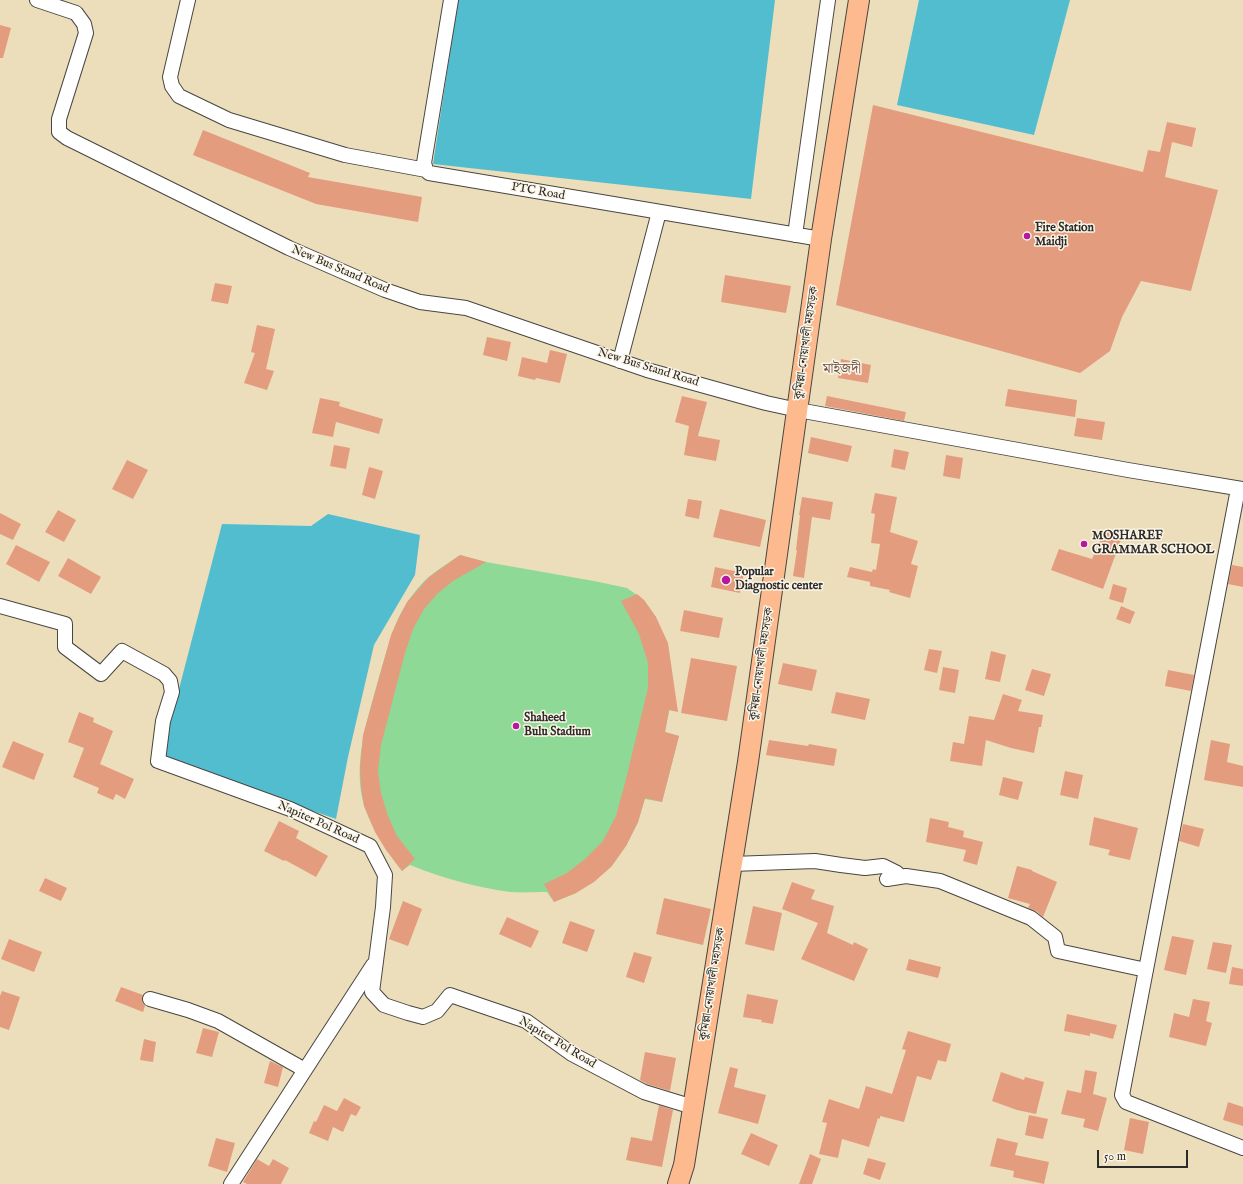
<!DOCTYPE html>
<html>
<head>
<meta charset="utf-8">
<style>
  body { margin:0 }
  #map { position:relative; width:1243px; height:1184px; overflow:hidden; background:#ecdebb; font-family:"IM FELL English",serif }
  canvas { display:block }
  .scale { position:absolute; left:1097px; top:1150px; width:91px; height:18px; box-sizing:border-box; border:2px solid #2b2b2b; border-top:0; padding-left:5px; font-size:12px; line-height:14px; white-space:nowrap; color:#2b2b2b; -webkit-text-stroke:3px #fcf5e5; paint-order:stroke }
</style>
</head>
<body>
<div id="map">
<canvas width="1243" height="1184"></canvas>
<div class="scale">50 m</div>
</div>
<script>
const ctx = document.querySelector('canvas').getContext('2d');
ctx.lineJoin = 'round';
function paint(path, color) {
  ctx.fillStyle = color;
  ctx.fill(path, 'evenodd');
}
function trace(path, color, width, dash) {
  ctx.strokeStyle = color;
  ctx.lineWidth = width;
  ctx.lineCap = dash ? 'butt' : 'round';
  ctx.setLineDash(dash || []);
  ctx.stroke(path);
}
function label(font, color, halo, rows, align = 'center') {
  ctx.font = font + ' "IM FELL English","Noto Serif Bengali",serif';
  ctx.lineWidth = 3;
  ctx.setLineDash([]);
  ctx.textBaseline = 'middle';
  ctx.strokeStyle = halo;
  ctx.fillStyle = color;
  for (const [text, x, y, turn = 0] of rows) {
    ctx.save();
    ctx.translate(x, y);
    ctx.rotate((+turn || 0) * Math.PI / 180);
    ctx.textAlign = isNaN(turn) ? turn : align;
    if (halo) ctx.strokeText(text, 0, 0);
    ctx.fillText(text, 0, 0);
    ctx.restore();
  }
}
paint(new Path2D(`
  M 460,555 L 486,562 L 594,581 L 627,588 L 644,600 L 656,617 L 670,707 L 665,732 L 679,736 L 662,802 L 645,799 L 638,822 L 626,846 L 611,867 L 576,893 L 554,902 L 547,892 C 535,892 522,893 510,892 C 475,887 442,878 410,865 L 402,871 C 387,851 372,830 364,805 C 352,762 368,719 379,677 C 387,652 392,626 407,603 C 411,596 423,581 430,576 C 440,568 450,562 460,555 Z`), '#8ed996');
paint(new Path2D(`
  M 458,0 L 775,0 L 751,199 L 433,164 Z
  M 919,0 L 1070,0 L 1034,135 L 897,105 Z
  M 328,514 L 420,535 L 415,575 L 374,645 L 348,757 L 336,819 L 161,758 L 222,524 L 311,526 Z`), '#53bdd0');
paint(new Path2D(`
  M 0,25 L 11,28 L 3,58 L 0,58 Z
  M 873,105 L 1143,172 L 1148,150 L 1160,152 L 1167,122 L 1196,128 L 1192,147 L 1172,142 L 1165,177 L 1218,190 L 1191,291 L 1141,281 L 1122,317 L 1110,351 L 1080,373 L 836,305 Z
  M 203,130 L 310,173 L 308,177 L 422,197 L 418,222 L 316,204 L 193,155 Z
  M 725,275 L 791,286 L 786,313 L 721,302 Z
  M 215,283 L 232,286 L 228,304 L 211,301 Z
  M 257,325 L 275,329 L 266,369 L 274,371 L 267,390 L 244,383 L 255,353 L 251,352 Z
  M 487,337 L 511,342 L 507,361 L 483,355 Z
  M 550,350 L 567,354 L 560,383 L 536,378 L 535,380 L 518,376 L 522,357 L 547,363 Z
  M 841,359 L 871,365 L 868,383 L 838,378 Z
  M 1008,389 L 1077,400 L 1075,417 L 1005,406 Z
  M 682,396 L 707,402 L 698,436 L 720,440 L 716,461 L 684,455 L 689,426 L 675,422 Z
  M 827,396 L 906,412 L 904,421 L 825,406 Z
  M 320,398 L 340,402 L 339,406 L 383,419 L 379,434 L 336,422 L 333,437 L 312,433 Z
  M 1077,418 L 1105,422 L 1102,440 L 1074,436 Z
  M 811,437 L 852,446 L 848,462 L 808,453 Z
  M 334,445 L 350,448 L 346,469 L 330,466 Z
  M 894,449 L 909,452 L 905,470 L 891,467 Z
  M 946,455 L 963,458 L 960,479 L 943,476 Z
  M 127,460 L 148,470 L 133,499 L 112,489 Z
  M 369,467 L 383,471 L 375,499 L 362,495 Z
  M 875,493 L 897,497 L 890,532 L 918,541 L 911,564 L 918,566 L 910,598 L 889,592 L 890,590 L 870,586 L 870,582 L 847,577 L 850,567 L 872,572 L 873,569 L 876,570 L 880,544 L 871,543 L 875,514 L 871,513 Z
  M 802,497 L 833,502 L 830,520 L 812,517 L 804,578 L 793,576 L 797,550 L 796,550 L 800,515 L 799,515 Z
  M 688,499 L 702,501 L 699,519 L 685,516 Z
  M 720,509 L 766,520 L 760,547 L 713,537 Z
  M 58,510 L 76,520 L 64,542 L 45,532 Z
  M 0,513 L 21,524 L 13,540 L 0,534 Z
  M 1105,530 L 1122,537 L 1103,589 L 1051,570 L 1059,549 L 1092,559 Z
  M 16,545 L 50,562 L 39,582 L 6,564 Z
  M 460,555 L 486,562 L 453,581 L 438,593 L 424,609 L 413,629 L 405,653 L 381,745 L 378,771 L 381,793 L 388,816 L 397,836 L 415,859 L 402,871 L 386,850 L 375,832 L 364,806 L 361,787 L 360,768 L 363,735 L 391,635 L 398,619 L 407,602 L 429,577 Z
  M 68,558 L 101,577 L 91,594 L 58,576 Z
  M 1232,565 L 1243,567 L 1243,587 L 1228,584 Z
  M 715,567 L 744,573 L 740,593 L 711,587 Z
  M 1113,584 L 1127,588 L 1123,603 L 1109,599 Z
  M 637,594 L 644,600 L 656,617 L 668,643 L 678,712 L 669,710 L 665,732 L 679,736 L 662,802 L 645,798 L 638,822 L 626,846 L 611,867 L 594,882 L 576,893 L 554,902 L 544,884 L 567,873 L 585,859 L 603,841 L 616,816 L 625,783 L 648,688 L 648,663 L 639,634 L 621,601 Z
  M 1121,606 L 1135,612 L 1130,624 L 1116,619 Z
  M 684,610 L 723,618 L 719,638 L 680,631 Z
  M 929,649 L 942,651 L 937,673 L 924,670 Z
  M 991,651 L 1006,655 L 1000,682 L 985,679 Z
  M 691,658 L 737,666 L 727,721 L 681,713 Z
  M 783,663 L 817,670 L 812,691 L 778,684 Z
  M 943,667 L 959,670 L 955,693 L 939,690 Z
  M 1032,669 L 1051,674 L 1044,696 L 1025,690 Z
  M 1168,670 L 1194,675 L 1191,691 L 1165,686 Z
  M 836,692 L 870,699 L 865,720 L 831,713 Z
  M 1003,694 L 1022,700 L 1018,711 L 1043,715 L 1041,727 L 1039,727 L 1034,753 L 1011,748 L 986,740 L 982,766 L 950,761 L 953,742 L 964,744 L 969,716 L 994,720 Z
  M 79,712 L 94,718 L 93,722 L 113,731 L 100,764 L 134,779 L 125,799 L 116,794 L 113,800 L 97,793 L 99,788 L 73,777 L 84,748 L 68,742 Z
  M 769,740 L 808,746 L 809,744 L 837,749 L 834,766 L 766,755 Z
  M 1211,740 L 1230,744 L 1227,762 L 1243,766 L 1243,787 L 1204,780 Z
  M 13,741 L 44,754 L 34,780 L 2,767 Z
  M 1065,771 L 1083,775 L 1078,799 L 1060,795 Z
  M 1003,777 L 1023,782 L 1018,800 L 999,795 Z
  M 1094,817 L 1138,828 L 1130,860 L 1108,855 L 1110,850 L 1089,845 Z
  M 930,818 L 949,822 L 948,827 L 964,831 L 963,837 L 983,842 L 977,865 L 963,861 L 966,850 L 926,842 Z
  M 279,821 L 299,831 L 296,838 L 328,856 L 316,877 L 285,860 L 284,861 L 264,851 Z
  M 1183,824 L 1204,829 L 1199,847 L 1179,841 Z
  M 1017,866 L 1032,870 L 1032,871 L 1057,882 L 1043,917 L 1036,911 L 1028,908 L 1030,904 L 1008,898 Z
  M 45,878 L 67,888 L 61,901 L 39,891 Z
  M 792,882 L 815,890 L 811,899 L 834,906 L 827,933 L 853,945 L 854,942 L 868,949 L 854,981 L 801,959 L 818,923 L 782,909 Z
  M 664,898 L 711,909 L 703,945 L 656,934 Z
  M 403,901 L 422,909 L 408,946 L 389,939 Z
  M 753,906 L 782,913 L 774,951 L 745,944 Z
  M 507,917 L 539,931 L 531,948 L 499,934 Z
  M 570,921 L 595,930 L 587,952 L 562,943 Z
  M 1172,936 L 1194,940 L 1186,975 L 1164,970 Z
  M 9,939 L 42,952 L 34,972 L 1,959 Z
  M 1213,942 L 1232,945 L 1226,973 L 1207,969 Z
  M 634,952 L 652,957 L 644,983 L 626,977 Z
  M 909,959 L 941,967 L 938,978 L 906,970 Z
  M 1232,967 L 1243,969 L 1243,986 L 1229,984 Z
  M 121,987 L 143,995 L 142,1001 L 145,1006 L 143,1012 L 115,1001 Z
  M 2,991 L 20,997 L 9,1030 L 0,1027 L 0,996 Z
  M 747,994 L 778,1000 L 773,1024 L 761,1022 L 762,1020 L 743,1017 Z
  M 1193,999 L 1210,1002 L 1206,1021 L 1212,1023 L 1206,1046 L 1169,1037 L 1174,1013 L 1189,1017 Z
  M 1067,1014 L 1117,1025 L 1113,1039 L 1090,1033 L 1090,1036 L 1064,1031 Z
  M 203,1028 L 219,1032 L 212,1057 L 196,1053 Z
  M 908,1031 L 951,1044 L 946,1062 L 938,1060 L 931,1080 L 917,1076 L 904,1122 L 880,1116 L 880,1119 L 878,1118 L 869,1147 L 842,1139 L 838,1158 L 819,1154 L 827,1123 L 822,1122 L 829,1099 L 859,1109 L 866,1086 L 892,1094 L 906,1050 L 902,1049 Z
  M 144,1039 L 156,1042 L 153,1062 L 140,1060 Z
  M 645,1052 L 676,1058 L 670,1091 L 647,1084 L 640,1080 Z
  M 270,1061 L 283,1067 L 278,1087 L 264,1083 Z
  M 730,1067 L 738,1069 L 734,1087 L 766,1095 L 758,1124 L 718,1113 Z
  M 1085,1070 L 1097,1072 L 1093,1094 L 1107,1098 L 1098,1131 L 1083,1127 L 1085,1119 L 1061,1114 L 1067,1090 L 1081,1093 Z
  M 1001,1072 L 1024,1080 L 1025,1077 L 1044,1082 L 1036,1114 L 1017,1110 L 992,1101 Z
  M 344,1098 L 361,1107 L 356,1116 L 351,1114 L 343,1132 L 333,1127 L 328,1141 L 309,1133 L 314,1121 L 316,1122 L 324,1105 L 337,1111 Z
  M 1228,1102 L 1243,1107 L 1243,1126 L 1223,1120 Z
  M 659,1105 L 673,1110 L 662,1167 L 626,1160 L 631,1137 L 652,1141 Z
  M 1029,1115 L 1048,1119 L 1043,1139 L 1025,1135 Z
  M 1130,1118 L 1149,1122 L 1143,1154 L 1124,1150 Z
  M 751,1133 L 778,1145 L 769,1166 L 741,1154 Z
  M 216,1138 L 235,1143 L 227,1172 L 208,1166 Z
  M 997,1138 L 1018,1143 L 1015,1155 L 1049,1162 L 1044,1184 L 1013,1177 L 1014,1171 L 990,1166 Z
  M 810,1154 L 821,1159 L 812,1184 L 799,1184 Z
  M 868,1158 L 886,1163 L 880,1180 L 863,1174 Z
  M 257,1159 L 269,1166 L 273,1159 L 289,1168 L 281,1184 L 247,1184 L 243,1182 Z`), '#e49c7f');
const minor = new Path2D(`
  M 37,0 L 76,13 L 84,24 L 86,33 L 59,119 L 59,132 L 67,138 L 289,248 L 385,290 L 420,302 L 466,308 L 647,370 L 766,403 L 798,410 L 1128,470 L 1243,489
  M 188,0 L 170,77 L 172,86 L 179,96 L 229,120 L 345,155 L 426,170
  M 451,0 L 424,163 L 426,170 L 429,173 L 821,239
  M 795,235 L 828,0
  M 620,361 L 659,212
  M 1238,489 L 1122,1095 L 1126,1102 L 1243,1148
  M 0,606 L 65,624 L 65,647 L 101,674 L 122,651 L 164,674 L 170,681 L 172,692 L 163,721 L 158,761 L 290,809 L 370,846 L 385,875 L 383,907 L 372,992 L 384,1005 L 408,1013 L 423,1017 L 437,1011 L 450,995 L 526,1021 L 572,1054 L 644,1092 L 693,1107
  M 732,864 L 815,861 L 841,865 L 865,868 L 883,866 L 897,873 L 887,879 L 906,876 L 940,881 L 1031,918 L 1055,937 L 1058,951 L 1146,970
  M 150,999 L 188,1010 L 218,1021 L 305,1070
  M 231,1184 L 373,965`);
const highway = new Path2D(`
  M 678,1184 L 684,1165 L 748,762 L 821,239 L 859,0`);
trace(minor, '#484641', 16);
trace(highway, '#484641', 22);
trace(minor, '#fff', 14);
trace(highway, '#fcba8e', 20);
for (const [x, y, r, color] of [
  [1027,236,4,"#b5179e"],
  [1084,544,4,"#b5179e"],
  [726,580,5,"#b5179e"],
  [516,726,4,"#b5179e"]
]) {
  const dot = new Path2D();
  dot.arc(x, y, r, 0, 2 * Math.PI);
  ctx.fillStyle = color;
  ctx.fill(dot);
  trace(dot, '#fcf5e5', 1.5);
}
label('12px', '#2b2b2b', '#fcf5e5', [
  ["PTC Road",538,192,10],
  ["New Bus Stand Road",340,270,23],
  ["কুমিল্লা–নোয়াখালী মহাসড়ক",807,343,-82],
  ["New Bus Stand Road",648,368,17],
  ["কুমিল্লা–নোয়াখালী মহাসড়ক",762,664,-82],
  ["Napiter Pol Road",318,823,24],
  ["কুমিল্লা–নোয়াখালী মহাসড়ক",713,984,-81],
  ["Napiter Pol Road",557,1043,31]
]);
label('bold 12px', '#2b2b2b', '#fcf5e5', [
  ["Fire Station",1035,229],
  ["Maidji",1035,243],
  ["MOSHAREF",1092,537],
  ["GRAMMAR SCHOOL",1092,551],
  ["Popular",735,573],
  ["Diagnostic center",735,587],
  ["Shaheed",524,719],
  ["Bulu Stadium",524,733]
], 'left');
label('14px', '#6c5348', '#fcf5e5', [
  ["মাইজদী",842,370]
]);
</script>
</body>
</html>
